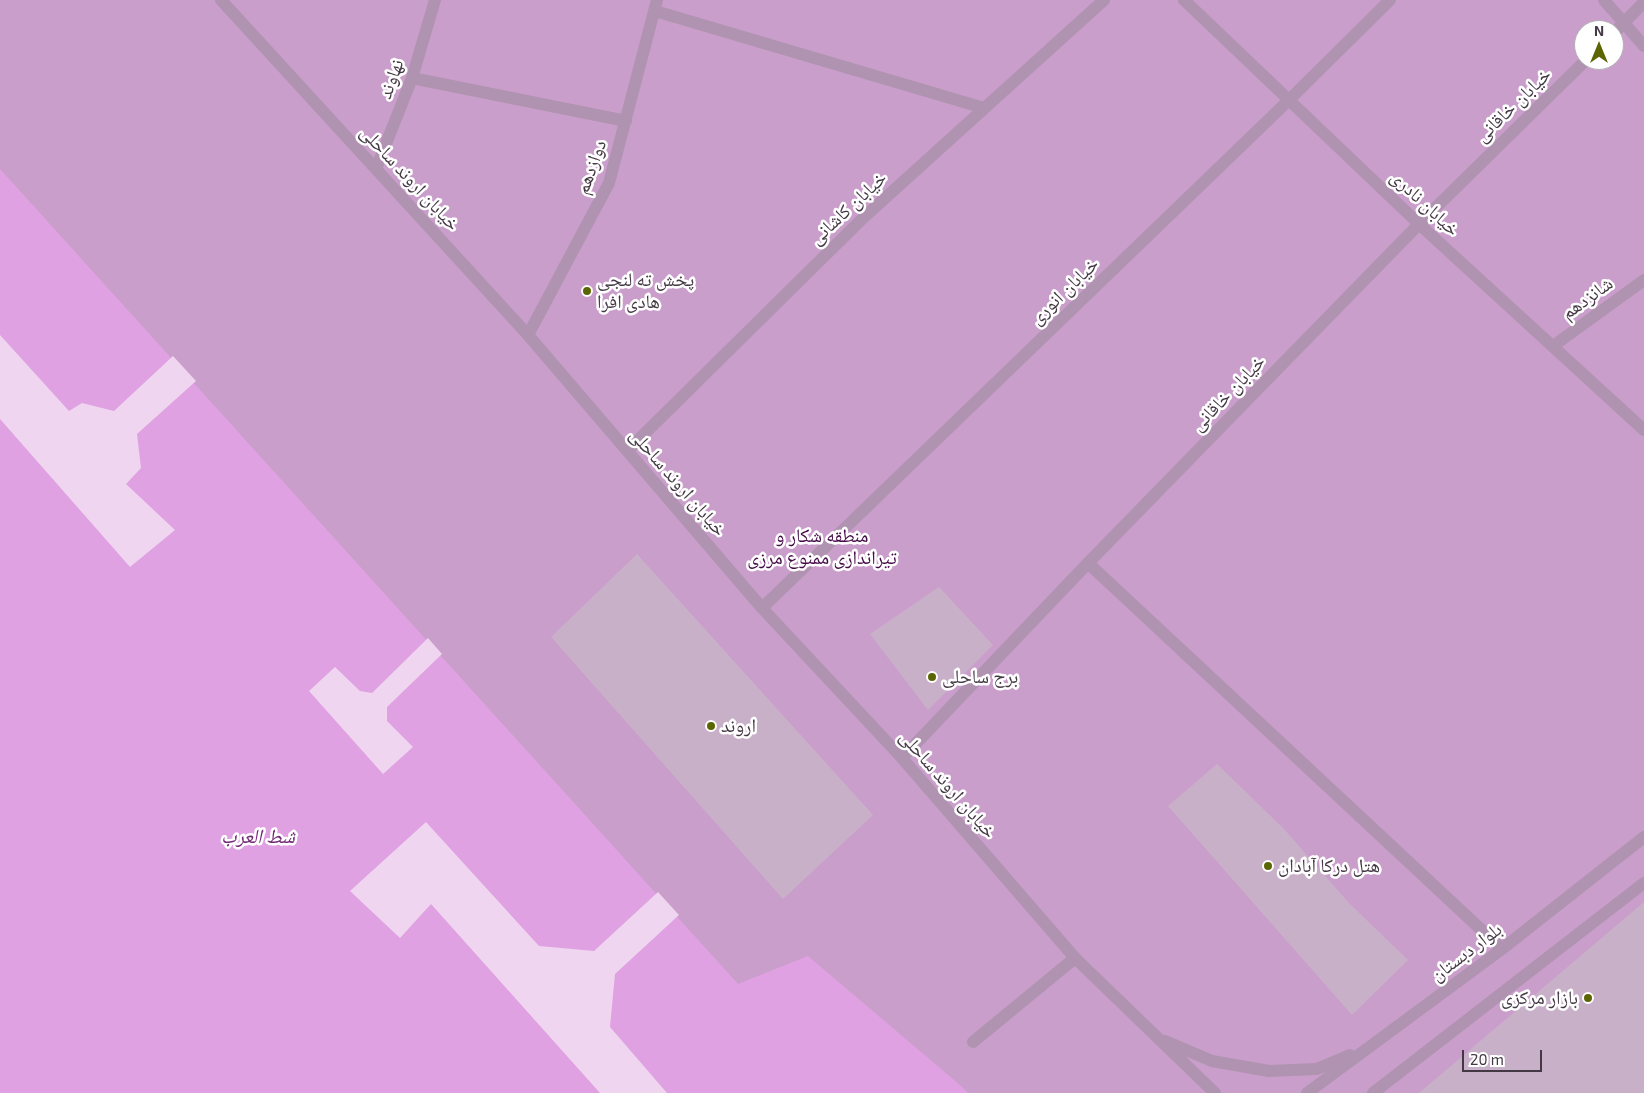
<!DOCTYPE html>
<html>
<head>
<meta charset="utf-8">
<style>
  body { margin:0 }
  #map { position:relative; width:1644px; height:1093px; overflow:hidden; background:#efd5ef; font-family:"Exo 2",sans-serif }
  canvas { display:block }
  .north { position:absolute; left:1574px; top:20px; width:50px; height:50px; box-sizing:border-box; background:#fff; border:1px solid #b4afb4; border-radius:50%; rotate:0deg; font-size:14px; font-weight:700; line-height:20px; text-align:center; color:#433843 }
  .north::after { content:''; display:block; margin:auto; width:18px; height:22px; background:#5c6504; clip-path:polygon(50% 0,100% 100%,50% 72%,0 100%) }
  .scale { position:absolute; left:1462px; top:1050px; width:80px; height:22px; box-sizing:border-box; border:2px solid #433843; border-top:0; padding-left:6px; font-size:15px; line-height:18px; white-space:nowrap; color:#433843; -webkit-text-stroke:4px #fff; paint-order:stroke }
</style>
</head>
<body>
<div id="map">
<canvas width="1644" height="1093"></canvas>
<div class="north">N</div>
<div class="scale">20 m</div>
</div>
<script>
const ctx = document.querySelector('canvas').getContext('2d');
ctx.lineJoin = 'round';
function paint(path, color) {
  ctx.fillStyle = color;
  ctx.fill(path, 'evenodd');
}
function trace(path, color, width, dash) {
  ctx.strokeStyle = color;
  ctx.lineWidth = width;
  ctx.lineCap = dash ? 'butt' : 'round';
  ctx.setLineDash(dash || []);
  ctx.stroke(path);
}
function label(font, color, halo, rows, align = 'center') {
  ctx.font = font + ' "Exo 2","Noto Naskh Arabic",sans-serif';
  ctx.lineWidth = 5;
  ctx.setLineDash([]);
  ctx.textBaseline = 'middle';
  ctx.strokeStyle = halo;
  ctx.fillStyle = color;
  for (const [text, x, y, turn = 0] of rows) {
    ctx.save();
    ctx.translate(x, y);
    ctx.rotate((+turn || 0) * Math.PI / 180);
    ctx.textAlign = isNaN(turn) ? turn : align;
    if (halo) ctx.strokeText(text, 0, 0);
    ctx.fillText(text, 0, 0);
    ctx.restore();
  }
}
paint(new Path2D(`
  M 0,0 L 1644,0 L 1644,1093 L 0,1093 ZM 1584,30 L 1614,30 L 1614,60 L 1584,60 Z`), '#ca9ecb');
paint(new Path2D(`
  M 0,169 L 738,984 L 808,956 L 961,1086 L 968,1093 L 0,1093 Z`), '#e0a1e3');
paint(new Path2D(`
  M 0,335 L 69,411 L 82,403 L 114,411 L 173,356 L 196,381 L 137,434 L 141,468 L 126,484 L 175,530 L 130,567 L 0,419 Z
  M 428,638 L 442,654 L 387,707 L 387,721 L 413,747 L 383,774 L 309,691 L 335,667 L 360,691 L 372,693 Z
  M 426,822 L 539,946 L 594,951 L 658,892 L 679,915 L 615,974 L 610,1027 L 667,1093 L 600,1093 L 431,904 L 400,938 L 350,891 Z`), '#efd5ef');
paint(new Path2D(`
  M 637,554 L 873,815 L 783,899 L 551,637 Z
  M 939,587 L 993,645 L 928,710 L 870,634 Z
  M 1217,764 L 1284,829 L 1349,903 L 1408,960 L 1352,1015 L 1168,806 Z
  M 1644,902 L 1644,1093 L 1419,1093 Z`), '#c9b0c9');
trace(new Path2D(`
  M 221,0 L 528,335 L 762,608 L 902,758 L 1075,958 L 1215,1093
  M 1184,0 L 1419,224 L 1644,430
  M 1604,0 L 1644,46
  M 655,11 L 984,108
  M 1614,33 L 1644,2
  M 412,78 L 626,121
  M 376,169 L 412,78 L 435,0
  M 528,335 L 609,183 L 657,0
  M 1553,346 L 1644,280
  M 627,451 L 862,219 L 1104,0
  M 1088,563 L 1502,949
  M 762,608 L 1289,100 L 1390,0
  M 902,758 L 1088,563 L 1419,224 L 1586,60
  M 1165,1041 L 1212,1061 L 1269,1071 L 1317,1069 L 1350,1055
  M 973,1042 L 1075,958
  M 1307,1093 L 1502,949 L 1644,837
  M 1373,1093 L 1644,883`), '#af93b0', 12);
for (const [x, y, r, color] of [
  [587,291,5,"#5c6504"],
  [932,677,5,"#5c6504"],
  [711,726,5,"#5c6504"],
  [1268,866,5,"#5c6504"],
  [1588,998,5,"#5c6504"]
]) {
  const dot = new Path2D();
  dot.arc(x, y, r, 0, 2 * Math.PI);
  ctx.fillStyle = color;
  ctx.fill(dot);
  trace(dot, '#fff', 2);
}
label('19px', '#433843', '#fff', [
  ["نهاوند",391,79,-70],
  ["خیابان خاقانی",1513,105,-44],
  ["دوازدهم",591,167,-70],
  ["خیابان اروند ساحلی",410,178,47],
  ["خیابان نادری",1425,203,43],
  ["خیابان کاشانی",848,208,-43],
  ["خیابان انوری",1064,291,-44],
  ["شانزدهم",1587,298,-36],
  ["خیابان خاقانی",1228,393,-46],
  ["خیابان اروند ساحلی",678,482,49],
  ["خیابان اروند ساحلی",948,784,49],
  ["بلوار دبستان",1466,952,-37]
]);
label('19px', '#433843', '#fff', [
  ["پخش ته لنجی",597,280],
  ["هادی افرا",597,302],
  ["برج ساحلی",942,677],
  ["اروند",721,726],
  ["هتل درکا آبادان",1278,866],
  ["بازار مرکزی",1578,998,"right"]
], 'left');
label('19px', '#430a47', '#fff', [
  ["منطقه شکار و",822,536],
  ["تیراندازی ممنوع مرزی",822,558]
]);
label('italic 20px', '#722977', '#fff', [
  ["شط العرب",258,836]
]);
</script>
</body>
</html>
